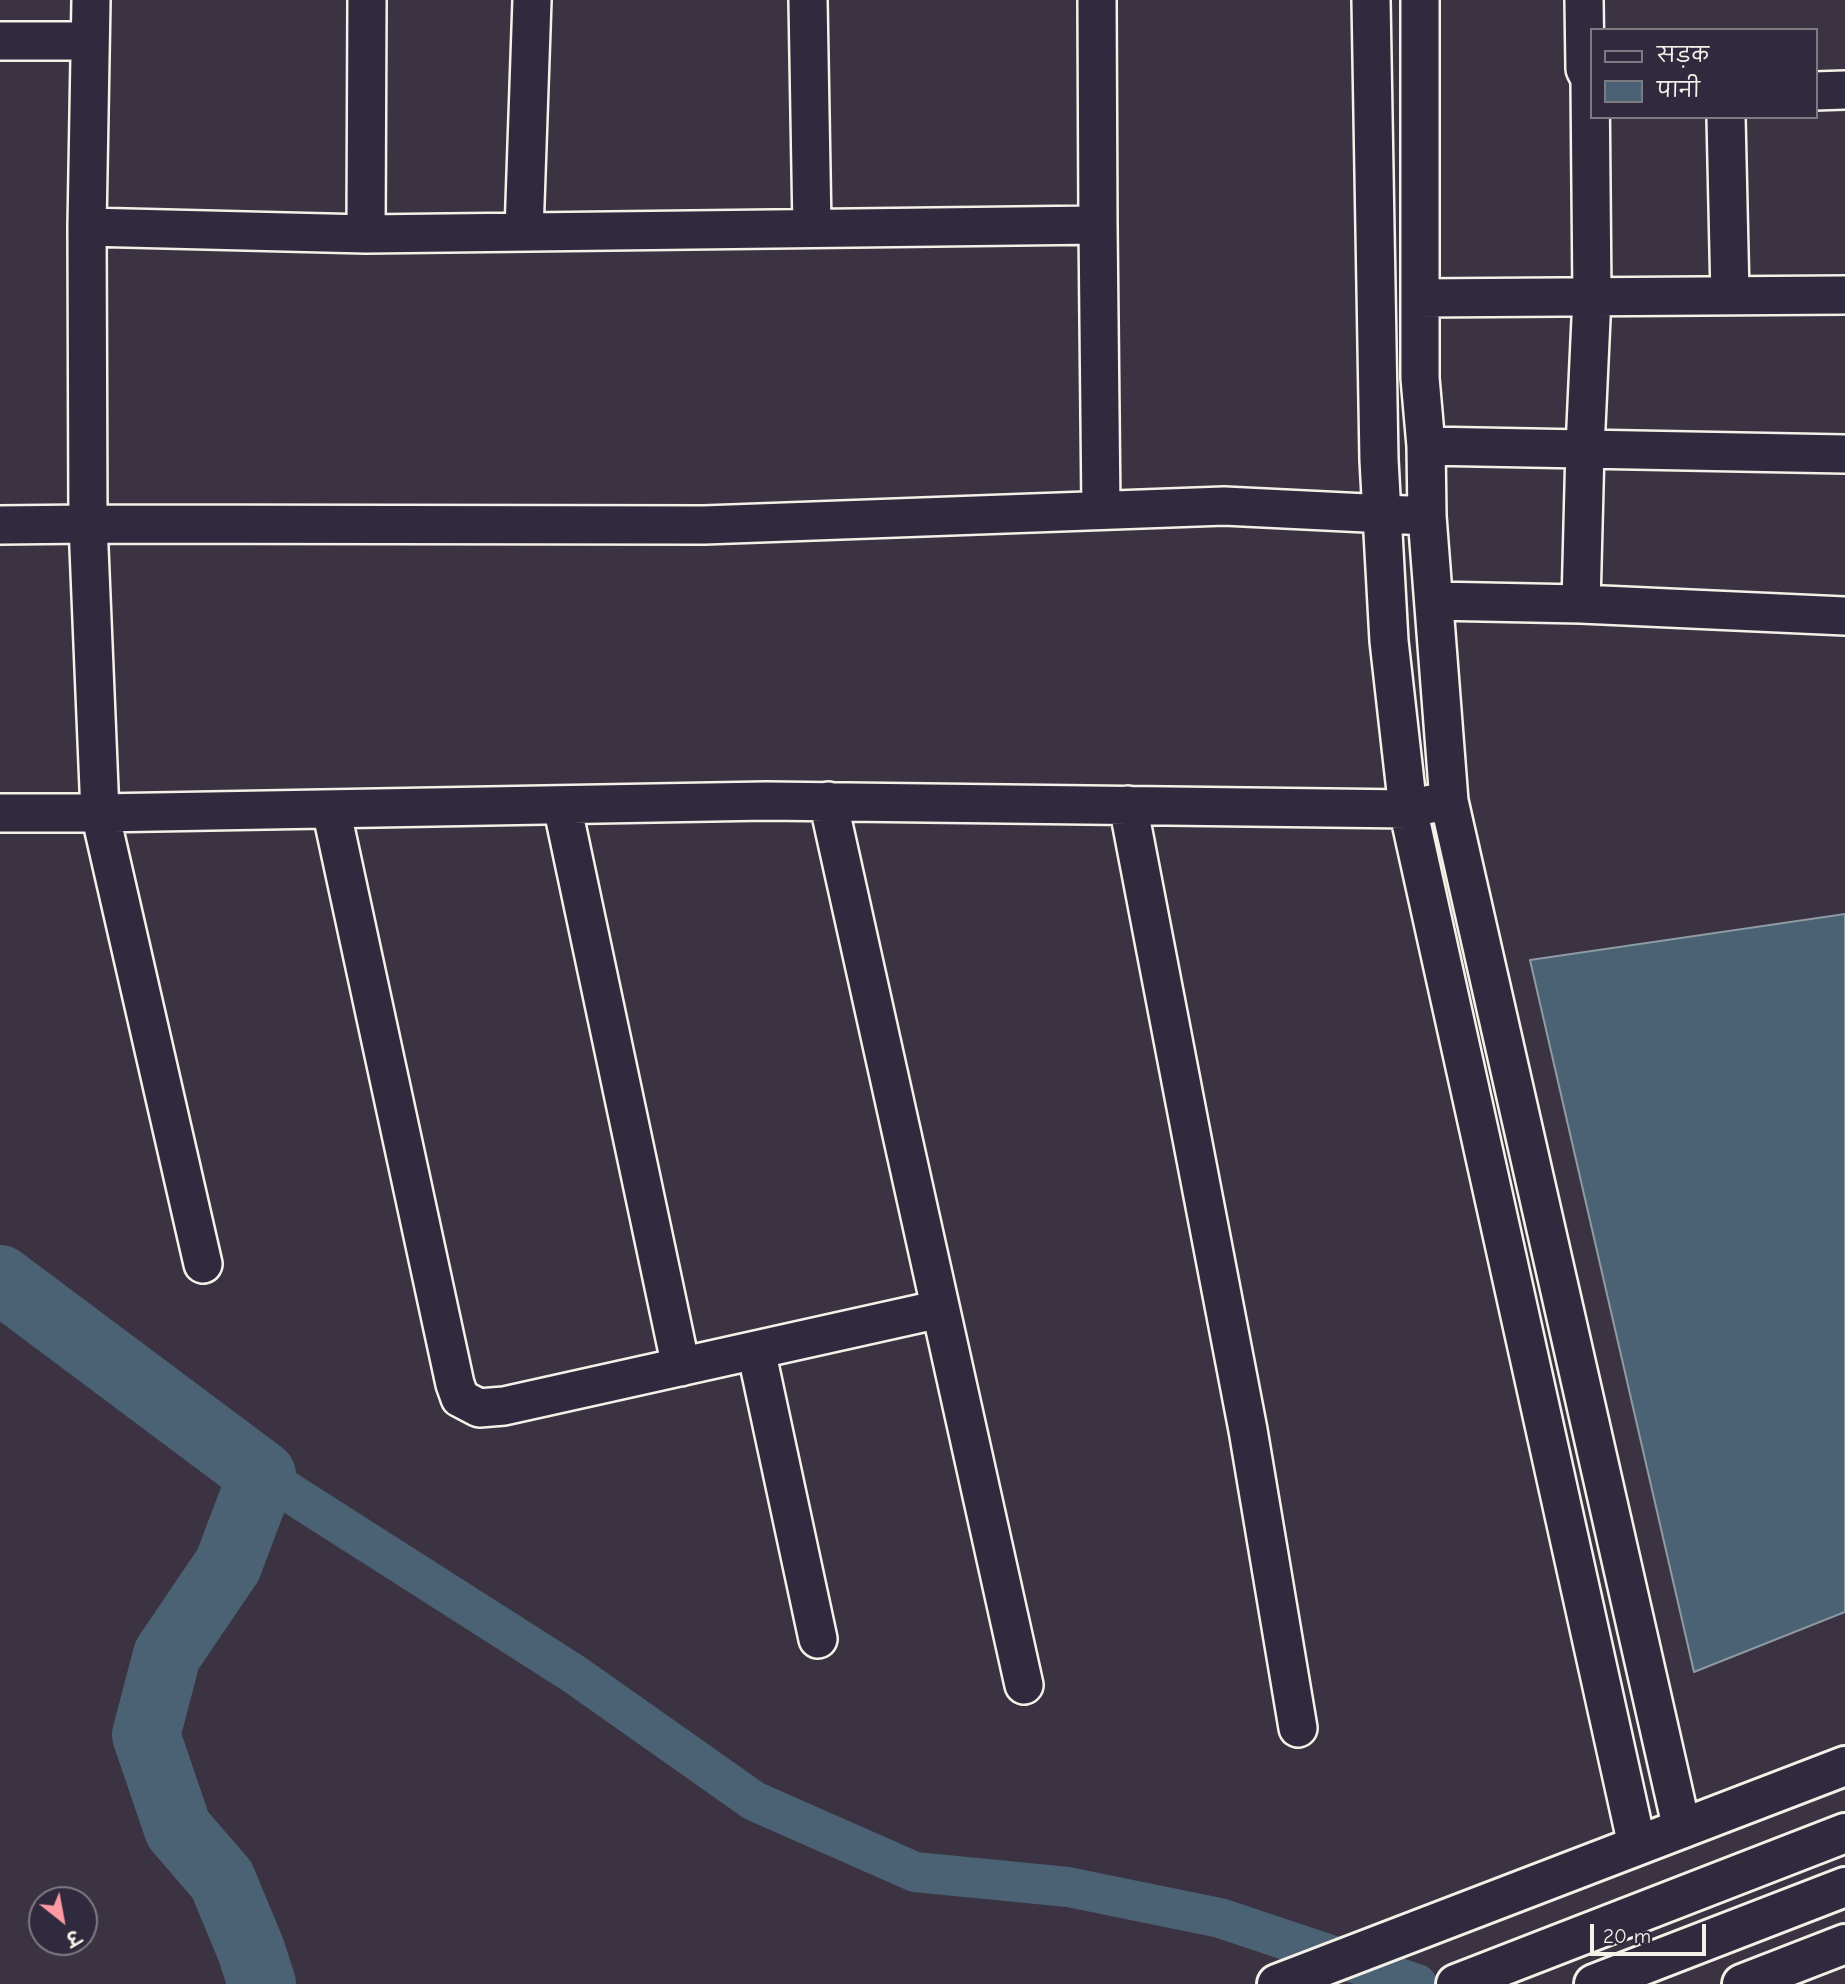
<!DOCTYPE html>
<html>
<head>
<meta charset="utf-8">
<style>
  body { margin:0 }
  #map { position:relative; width:1845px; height:1984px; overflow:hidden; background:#3b3342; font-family:"Comic Neue","Playpen Sans Deva",sans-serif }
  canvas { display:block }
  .legend { position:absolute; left:1590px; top:28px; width:228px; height:91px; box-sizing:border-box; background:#2f2a3d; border:2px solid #7e7a81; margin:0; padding:9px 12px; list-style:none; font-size:21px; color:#f4f1e8 }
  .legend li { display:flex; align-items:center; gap:14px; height:35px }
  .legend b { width:35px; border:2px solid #7e7a81 }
  .north { position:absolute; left:28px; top:1886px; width:70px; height:70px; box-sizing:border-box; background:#2f2a3d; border:2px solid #7e7a81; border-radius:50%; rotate:149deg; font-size:19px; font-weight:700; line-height:28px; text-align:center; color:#f4f1e8 }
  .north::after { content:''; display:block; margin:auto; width:24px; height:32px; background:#ff9aa2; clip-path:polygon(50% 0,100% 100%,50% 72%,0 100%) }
  .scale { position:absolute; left:1590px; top:1924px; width:116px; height:32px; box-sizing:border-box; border:4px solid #f4f1e8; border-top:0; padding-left:9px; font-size:21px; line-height:24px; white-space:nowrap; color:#f4f1e8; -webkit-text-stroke:5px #2f2a3d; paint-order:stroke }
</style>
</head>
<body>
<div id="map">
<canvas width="1845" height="1984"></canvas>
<ul class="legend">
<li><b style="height:9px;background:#2f2a3d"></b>सड़क</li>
<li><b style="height:19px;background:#4a6273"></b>पानी</li>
</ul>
<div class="north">उ</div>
<div class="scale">20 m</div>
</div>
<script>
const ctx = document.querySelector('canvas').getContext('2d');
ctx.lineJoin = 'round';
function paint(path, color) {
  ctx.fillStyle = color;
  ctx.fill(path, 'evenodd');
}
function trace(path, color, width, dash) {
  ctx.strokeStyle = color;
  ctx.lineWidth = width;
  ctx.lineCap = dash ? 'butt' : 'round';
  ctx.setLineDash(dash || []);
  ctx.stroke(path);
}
const water = new Path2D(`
  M 1845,914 L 1845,1612 L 1694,1672 L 1530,960 Z`);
paint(water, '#4a6273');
trace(water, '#8e9ba2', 2);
trace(new Path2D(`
  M 262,1475 L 574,1674 L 754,1801 L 915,1872 L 1068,1887 L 1220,1918 L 1417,1984`), '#4a6273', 40);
trace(new Path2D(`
  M 0,1279 L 262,1475 L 228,1565 L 167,1655 L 146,1735 L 178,1829 L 222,1880 L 251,1950 L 262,1984`), '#4a6273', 68);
const minor = new Path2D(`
  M 91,0 L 87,227 L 88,524 L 704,525 L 1224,506 L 1427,516
  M 367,0 L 366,234 L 1098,225 L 1097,0
  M 808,0 L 812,228
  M 1371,0 L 1379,460 L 1389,641 L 1408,809 L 1637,1845
  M 1420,0 L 1420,378 L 1426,446 L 1427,516 L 1449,801 L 1682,1829
  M 1584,0 L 1585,69 L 1591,81
  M 0,41 L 90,41
  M 1815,91 L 1845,90
  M 1726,117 L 1730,296
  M 1098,225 L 1101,510
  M 87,227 L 366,234
  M 524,232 L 532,0
  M 1420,298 L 1845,295
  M 1426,446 L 1845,454
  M 0,525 L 88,524 L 100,813 L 766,801 L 1408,809 L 1431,804
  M 1434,601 L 1581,604 L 1845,616
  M 1581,604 L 1585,448 L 1592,297 L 1590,80
  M 828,801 L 1024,1685
  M 562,805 L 681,1367
  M 1128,805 L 1248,1430 L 1298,1728
  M 331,809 L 455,1384 L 460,1398 L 479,1408 L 504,1406 L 940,1309
  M 0,813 L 100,813 L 203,1264
  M 756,1350 L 818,1639`);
const secondary = new Path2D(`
  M 1277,1984 L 1845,1766
  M 1742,1984 L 1845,1944`);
const trunk = new Path2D(`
  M 1456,1984 L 1845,1833
  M 1594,1984 L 1845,1887`);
trace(minor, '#f4f1e8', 42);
trace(secondary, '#f4f1e8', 44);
trace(trunk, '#f4f1e8', 44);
trace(minor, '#2f2a3d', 37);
trace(secondary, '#2f2a3d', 38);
trace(trunk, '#2f2a3d', 38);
</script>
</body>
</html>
